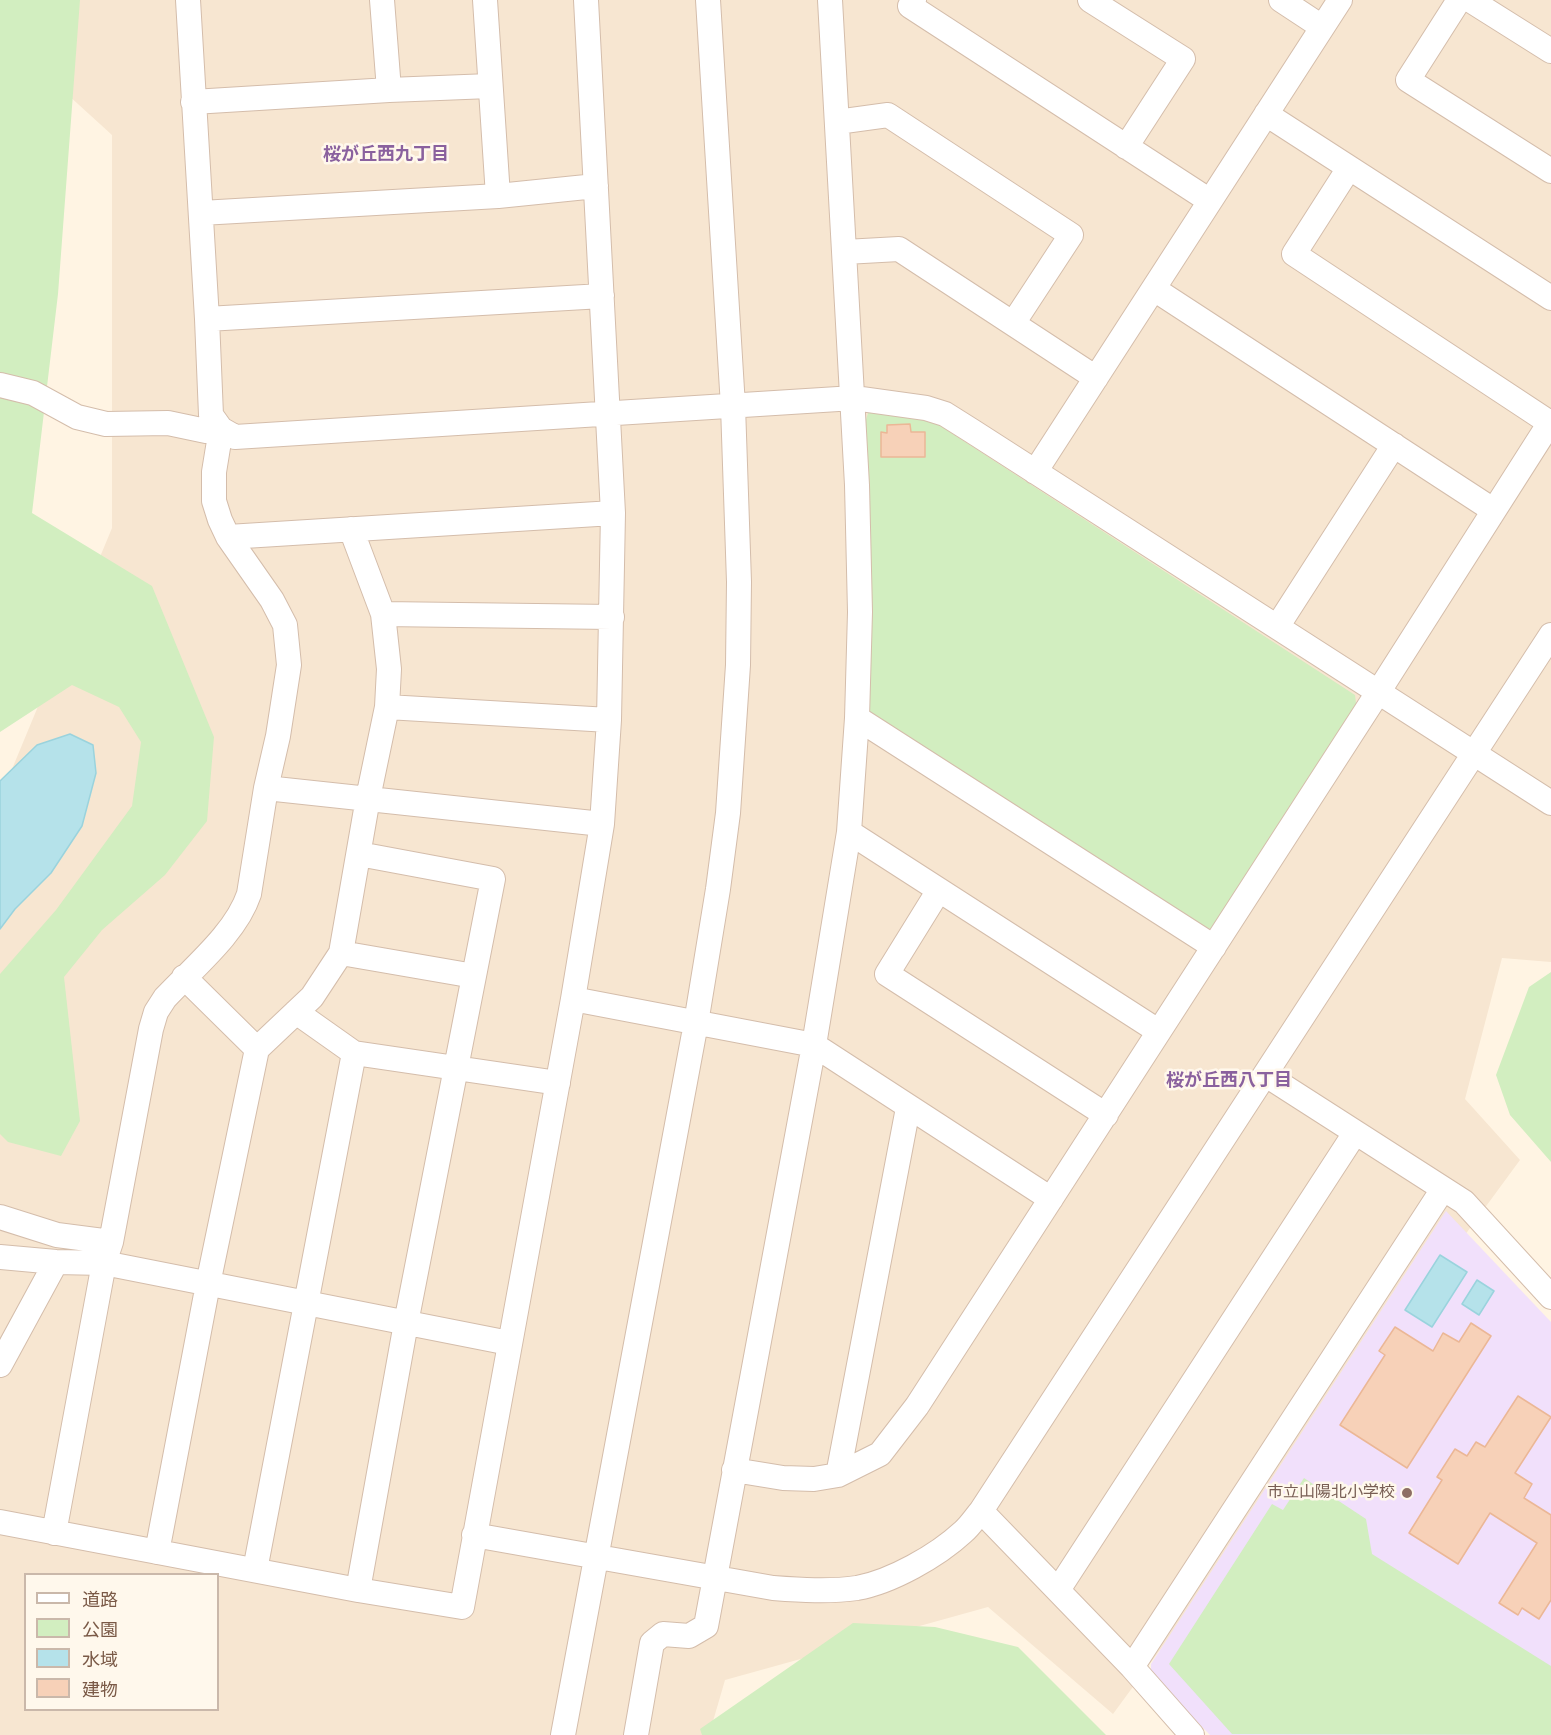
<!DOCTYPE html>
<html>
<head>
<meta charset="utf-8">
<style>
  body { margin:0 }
  #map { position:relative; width:1551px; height:1735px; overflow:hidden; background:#fff4e3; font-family:"Varela Round","Noto Sans JP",sans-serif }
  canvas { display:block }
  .legend { position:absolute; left:24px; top:1573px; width:195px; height:138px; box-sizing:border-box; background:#fff8ec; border:2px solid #cab8aa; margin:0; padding:8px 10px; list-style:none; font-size:18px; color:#7a5946 }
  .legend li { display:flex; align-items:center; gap:12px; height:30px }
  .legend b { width:30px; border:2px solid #cab8aa }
</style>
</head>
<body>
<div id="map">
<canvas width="1551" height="1735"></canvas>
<ul class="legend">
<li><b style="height:8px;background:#fff"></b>道路</li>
<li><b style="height:16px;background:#d2eec0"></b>公園</li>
<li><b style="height:16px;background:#b5e2ea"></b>水域</li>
<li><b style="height:16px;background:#f7d1b8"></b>建物</li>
</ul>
</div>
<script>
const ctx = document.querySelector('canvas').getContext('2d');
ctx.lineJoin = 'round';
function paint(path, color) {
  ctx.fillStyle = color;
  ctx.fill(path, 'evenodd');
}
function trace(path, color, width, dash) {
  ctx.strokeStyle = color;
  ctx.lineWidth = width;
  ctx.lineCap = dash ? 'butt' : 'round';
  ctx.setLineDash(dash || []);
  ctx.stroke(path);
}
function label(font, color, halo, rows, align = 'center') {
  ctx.font = font + ' "Varela Round","Noto Sans JP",sans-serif';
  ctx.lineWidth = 5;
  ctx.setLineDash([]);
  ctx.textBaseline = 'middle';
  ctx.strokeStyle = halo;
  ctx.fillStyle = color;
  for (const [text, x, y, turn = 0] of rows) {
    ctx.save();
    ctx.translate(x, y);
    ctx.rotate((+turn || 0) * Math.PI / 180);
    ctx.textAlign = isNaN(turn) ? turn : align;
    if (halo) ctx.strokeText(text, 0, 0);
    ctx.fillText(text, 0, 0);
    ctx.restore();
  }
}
paint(new Path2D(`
  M 0,0 L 1551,0 L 1551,962 L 1502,958 L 1465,1099 L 1520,1160 L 1113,1714 L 988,1607 L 725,1680 L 709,1735 L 0,1735 L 0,798 L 112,528 L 112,135 L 0,33 ZM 26,1574 L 218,1574 L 218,1710 L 26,1710 Z`), '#f7e6d1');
paint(new Path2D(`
  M 1446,1211 L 1551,1322 L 1551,1735 L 1210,1735 L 1151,1675 L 1151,1664 Z`), '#f1e0fb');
paint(new Path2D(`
  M 0,0 L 80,0 L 58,294 L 32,513 L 152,586 L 214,737 L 207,821 L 165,875 L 102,930 L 64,977 L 80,1121 L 61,1156 L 8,1142 L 0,1134 L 0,974 L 56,910 L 132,806 L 141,742 L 119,707 L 72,685 L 0,732 Z
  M 868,413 L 900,413 L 939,425 L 1355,695 L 1357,711 L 1217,927 L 1202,930 L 872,720 L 867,708 L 865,423 Z
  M 1551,972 L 1551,1162 L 1510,1115 L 1496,1075 L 1529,987 Z
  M 1304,1478 L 1366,1519 L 1372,1554 L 1551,1666 L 1551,1735 L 1232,1734 L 1169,1664 L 1272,1504 L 1283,1510 Z
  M 853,1623 L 935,1627 L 1018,1647 L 1106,1735 L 702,1735 L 700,1729 Z`), '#d2eec0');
const water = new Path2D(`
  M 70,734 L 93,745 L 96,773 L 82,826 L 51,873 L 15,909 L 0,929 L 0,781 L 37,745 Z
  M 1440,1255 L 1467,1272 L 1432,1327 L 1405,1310 Z
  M 1477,1280 L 1494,1291 L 1479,1315 L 1462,1304 Z`);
paint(water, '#b5e2ea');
trace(water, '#9ad3dd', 1.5);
const building = new Path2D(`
  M 910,424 L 911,432 L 925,432 L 925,457 L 881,457 L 881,432 L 887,433 L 887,425 Z
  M 1471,1323 L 1491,1336 L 1407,1468 L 1340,1425 L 1385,1355 L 1379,1351 L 1395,1327 L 1433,1351 L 1443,1333 L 1459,1342 Z
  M 1518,1396 L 1551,1417 L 1515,1473 L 1532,1484 L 1524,1498 L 1551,1515 L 1551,1600 L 1539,1619 L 1522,1608 L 1518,1615 L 1499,1603 L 1537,1543 L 1490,1513 L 1458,1564 L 1409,1533 L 1442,1480 L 1437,1477 L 1455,1449 L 1467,1456 L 1476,1442 L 1485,1447 Z`);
paint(building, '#f7d1b8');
trace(building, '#ebb796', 1.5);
const minor = new Path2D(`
  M 188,0 L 207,319 L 211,415 L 221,429 L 235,437 L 854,398 L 926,408 L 945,414 L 972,431 L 1551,803
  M 382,0 L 389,90
  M 485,0 L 498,196
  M 914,0 L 910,6 L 1210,201
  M 1090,0 L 1183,59 L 1126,147
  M 1281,0 L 1322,27
  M 1459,0 L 1408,80 L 1551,171
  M 1470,0 L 1551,51
  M 193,102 L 389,90 L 490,86
  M 1266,114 L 1551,298
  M 837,122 L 888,115 L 1071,235 L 1014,322
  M 1349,168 L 1294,254 L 1550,423
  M 201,213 L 498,196 L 596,186
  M 845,252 L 899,249 L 1096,378
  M 1154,289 L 1493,510
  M 207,319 L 602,296
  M 0,385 L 33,393 L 77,417 L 106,424 L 168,423 L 206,431 L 221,429
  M 1035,472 L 1340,0
  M 228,537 L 613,513
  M 383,614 L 612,617
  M 1277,627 L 1394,445
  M 387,707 L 609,720
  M 857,718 L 1214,947
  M 266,788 L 602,824
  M 849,832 L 1158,1031
  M 939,890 L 887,974 L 1106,1115
  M 341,953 L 474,976
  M 184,977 L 257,1049
  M 573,999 L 814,1045 L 1051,1199
  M 296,1012 L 354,1053 L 558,1083
  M 1266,1075 L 1464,1202 L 1551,1297
  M 0,1217 L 57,1235 L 111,1242
  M 0,1257 L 56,1262 L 104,1263 L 509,1343
  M 0,1365 L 56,1262
  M 734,1470 L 783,1478 L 814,1479 L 838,1475 L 880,1454 L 917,1406 L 1379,691 L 1551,421
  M 838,1475 L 908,1108
  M 981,1511 L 1132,1667 L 1192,1735
  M 0,1522 L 358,1590 L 462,1607 L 573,999 L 602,824 L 609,720 L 613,513 L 586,0
  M 54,1533 L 104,1263 L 111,1242 L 151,1029 L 156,1012 L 165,998 C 194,967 236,933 249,894 L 266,788 L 278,736 L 289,665 L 285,625 L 272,600 L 228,537 L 220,520 L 214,501 L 214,472 L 221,429
  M 474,1535 L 773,1588 C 800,1590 829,1592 857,1588 C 891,1582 937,1556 963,1532 C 970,1526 975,1518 981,1511 L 1551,635
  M 157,1552 L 208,1284 L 257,1049 L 312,997 L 341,953 L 368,798 L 387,707 L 389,669 L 383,614 L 351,529
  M 255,1570 L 354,1053
  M 358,1590 L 406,1323 L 493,879 L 359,854
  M 1058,1590 L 1355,1133
  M 1132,1667 L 1443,1189
  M 563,1735 L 696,1023 L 718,889 L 728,813 L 738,665 L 739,582 L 733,406 L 708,0
  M 636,1735 L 652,1643 L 663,1634 L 689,1636 L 706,1626 L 814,1045 L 849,832 L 857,718 L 860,612 L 857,485 L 830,0`);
trace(minor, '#d4bdab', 26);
trace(minor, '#fff', 24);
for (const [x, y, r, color] of [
  [1407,1493,6,"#8d6e63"]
]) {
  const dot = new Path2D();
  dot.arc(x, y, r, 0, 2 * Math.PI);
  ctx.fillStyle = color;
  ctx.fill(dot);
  trace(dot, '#fff8ec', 2);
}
label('16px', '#785e54', '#fff8ec', [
  ["市立山陽北小学校",1395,1493]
], 'right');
label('bold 18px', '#8a619e', '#fff8ec', [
  ["桜が丘西九丁目",386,155],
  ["桜が丘西八丁目",1229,1081]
]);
</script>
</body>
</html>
